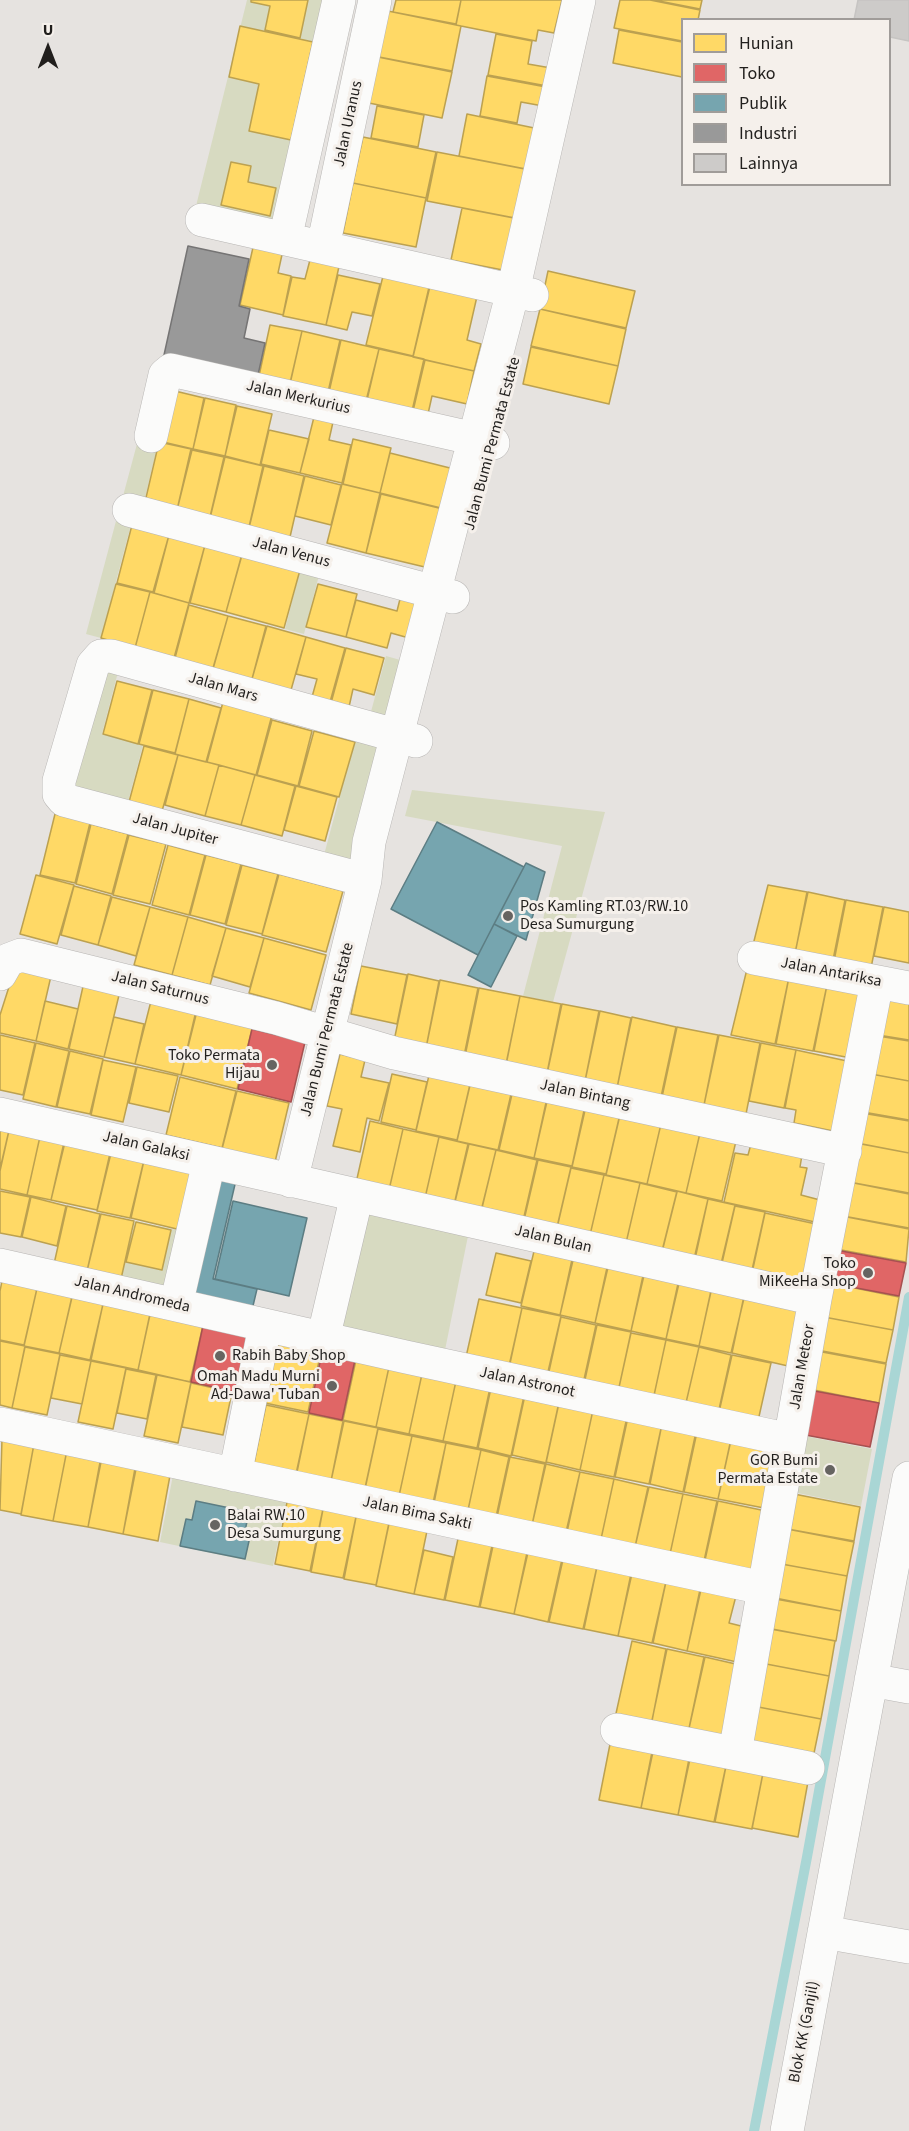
<!DOCTYPE html>
<html>
<head>
<meta charset="utf-8">
<style>
  body { margin:0 }
  #map { position:relative; width:909px; height:2131px; overflow:hidden; background:#e6e3e0; font-family:"Source Sans 3",sans-serif }
  canvas { display:block }
  .legend { position:absolute; left:681px; top:18px; width:210px; height:168px; box-sizing:border-box; background:#f5f0eb; border:2px solid #a09c99; margin:0; padding:8px 10px; list-style:none; font-size:18px; color:#211f1d }
  .legend li { display:flex; align-items:center; gap:12px; height:30px }
  .legend b { width:30px; border:2px solid #a09c99 }
  .north { position:absolute; left:18px; top:18px; width:60px; height:60px; -webkit-text-stroke:4px #f5f0eb; paint-order:stroke; rotate:0deg; font-size:16px; font-weight:700; line-height:24px; text-align:center; color:#211f1d }
  .north::after { content:''; display:block; margin:auto; width:21px; height:27px; background:#211f1d; clip-path:polygon(50% 0,100% 100%,50% 72%,0 100%) }
</style>
</head>
<body>
<div id="map">
<canvas width="909" height="2131"></canvas>
<ul class="legend">
<li><b style="height:16px;background:#ffd966"></b>Hunian</li>
<li><b style="height:16px;background:#e06666"></b>Toko</li>
<li><b style="height:16px;background:#76a5af"></b>Publik</li>
<li><b style="height:16px;background:#999"></b>Industri</li>
<li><b style="height:16px;background:#cdcbc9"></b>Lainnya</li>
</ul>
<div class="north">U</div>
</div>
<script>
const ctx = document.querySelector('canvas').getContext('2d');
ctx.lineJoin = 'round';
function paint(path, color) {
  ctx.fillStyle = color;
  ctx.fill(path, 'evenodd');
}
function trace(path, color, width, dash) {
  ctx.strokeStyle = color;
  ctx.lineWidth = width;
  ctx.lineCap = dash ? 'butt' : 'round';
  ctx.setLineDash(dash || []);
  ctx.stroke(path);
}
function label(font, color, halo, rows, align = 'center') {
  ctx.font = font + ' "Source Sans 3",sans-serif';
  ctx.lineWidth = 6;
  ctx.setLineDash([]);
  ctx.textBaseline = 'middle';
  ctx.strokeStyle = halo;
  ctx.fillStyle = color;
  for (const [text, x, y, turn = 0] of rows) {
    ctx.save();
    ctx.translate(x, y);
    ctx.rotate((+turn || 0) * Math.PI / 180);
    ctx.textAlign = isNaN(turn) ? turn : align;
    if (halo) ctx.strokeText(text, 0, 0);
    ctx.fillText(text, 0, 0);
    ctx.restore();
  }
}
paint(new Path2D(`
  M 247,0 L 327,0 L 277,224 L 196,206 Z
  M 155,377 L 173,381 L 144,502 L 123,496 Z
  M 116,521 L 131,525 L 101,638 L 86,634 Z
  M 300,570 L 319,575 L 304,634 L 285,629 Z
  M 386,656 L 404,661 L 387,724 L 369,719 Z
  M 101,667 L 118,672 L 102,734 L 143,745 L 128,802 L 68,786 Z
  M 355,739 L 383,747 L 351,862 L 324,855 Z
  M 412,790 L 605,812 L 553,1002 L 523,996 L 562,846 L 405,816 Z
  M 363,1207 L 469,1231 L 444,1355 L 334,1331 Z
  M 135,1221 L 181,1231 L 167,1291 L 121,1280 Z
  M 799,1435 L 872,1449 L 861,1506 L 788,1491 Z
  M 174,1470 L 288,1493 L 273,1566 L 160,1542 Z`), '#d7dac1');
const homes = new Path2D(`
  M 251,0 L 308,0 L 300,38 L 265,30 L 270,6 L 251,2 Z
  M 396,0 L 461,0 L 456,24 L 393,12 Z
  M 461,0 L 562,0 L 554,33 L 538,30 L 536,41 L 456,25 Z
  M 620,0 L 650,0 L 700,10 L 698,20 L 682,20 L 682,41 L 614,28 Z
  M 654,0 L 702,0 L 700,9 Z
  M 388,11 L 461,26 L 452,71 L 379,57 Z
  M 240,26 L 313,42 L 291,140 L 249,131 L 259,84 L 229,77 Z
  M 619,30 L 682,42 L 682,77 L 613,63 Z
  M 496,34 L 532,41 L 528,64 L 551,68 L 547,86 L 488,75 Z
  M 378,57 L 452,72 L 442,118 L 369,103 Z
  M 487,76 L 546,87 L 543,106 L 521,102 L 517,123 L 480,116 Z
  M 377,106 L 424,115 L 418,147 L 371,138 Z
  M 467,114 L 539,129 L 531,170 L 459,156 Z
  M 363,137 L 436,152 L 426,198 L 353,183 Z
  M 437,152 L 530,170 L 520,219 L 427,201 Z
  M 231,162 L 251,166 L 248,182 L 276,188 L 270,216 L 221,205 Z
  M 353,183 L 426,198 L 416,247 L 343,233 Z
  M 462,208 L 519,219 L 508,271 L 451,260 Z
  M 254,243 L 283,250 L 278,273 L 291,276 L 283,315 L 240,305 Z
  M 311,256 L 340,262 L 326,325 L 283,316 L 292,277 L 305,279 Z
  M 548,271 L 635,291 L 626,328 L 540,309 Z
  M 384,272 L 430,283 L 413,356 L 366,345 Z
  M 338,275 L 380,284 L 372,316 L 352,312 L 347,330 L 326,325 Z
  M 431,282 L 478,292 L 467,340 L 481,344 L 474,371 L 413,357 Z
  M 540,309 L 626,329 L 618,366 L 531,346 Z
  M 270,325 L 302,331 L 290,383 L 259,376 Z
  M 302,331 L 340,340 L 328,392 L 290,384 Z
  M 341,340 L 379,349 L 366,401 L 329,392 Z
  M 531,347 L 618,366 L 609,404 L 523,384 Z
  M 379,349 L 424,359 L 412,411 L 367,400 Z
  M 425,360 L 474,371 L 467,404 L 432,396 L 428,414 L 413,411 Z
  M 175,391 L 204,398 L 193,449 L 163,442 Z
  M 205,398 L 236,405 L 225,456 L 193,449 Z
  M 237,406 L 272,414 L 260,465 L 225,456 Z
  M 314,417 L 333,422 L 329,440 L 351,445 L 342,483 L 300,473 Z
  M 269,430 L 309,439 L 300,473 L 261,464 Z
  M 353,439 L 391,448 L 380,493 L 343,484 Z
  M 159,442 L 191,449 L 177,510 L 145,502 Z
  M 192,450 L 224,457 L 210,517 L 177,510 Z
  M 390,453 L 454,469 L 445,509 L 380,493 Z
  M 225,457 L 263,466 L 249,527 L 210,518 Z
  M 264,466 L 304,476 L 290,537 L 249,528 Z
  M 305,476 L 341,485 L 331,525 L 295,516 Z
  M 342,484 L 380,493 L 366,553 L 327,543 Z
  M 381,494 L 443,509 L 429,568 L 366,553 Z
  M 132,525 L 169,535 L 153,592 L 117,583 Z
  M 169,535 L 205,545 L 189,603 L 154,593 Z
  M 205,545 L 242,555 L 226,612 L 190,603 Z
  M 242,554 L 300,570 L 284,628 L 226,612 Z
  M 116,584 L 150,592 L 135,648 L 101,638 Z
  M 318,584 L 357,594 L 346,637 L 306,627 Z
  M 402,591 L 420,596 L 409,638 L 391,633 L 387,648 L 346,637 L 356,600 L 397,611 Z
  M 150,592 L 189,603 L 174,658 L 135,648 Z
  M 189,605 L 228,616 L 213,668 L 175,658 Z
  M 228,616 L 266,626 L 252,679 L 213,669 Z
  M 267,626 L 306,637 L 291,690 L 252,679 Z
  M 306,637 L 345,648 L 330,702 L 312,697 L 317,679 L 296,674 Z
  M 346,648 L 384,658 L 374,695 L 353,689 L 349,707 L 331,703 Z
  M 117,681 L 152,690 L 138,744 L 103,734 Z
  M 153,690 L 189,699 L 175,753 L 139,744 Z
  M 189,699 L 221,708 L 206,762 L 175,754 Z
  M 223,702 L 272,715 L 256,775 L 207,762 Z
  M 272,720 L 312,731 L 298,786 L 257,775 Z
  M 314,731 L 355,742 L 339,797 L 299,786 Z
  M 144,746 L 178,755 L 162,811 L 129,802 Z
  M 178,755 L 219,765 L 205,816 L 165,805 Z
  M 219,765 L 255,775 L 241,825 L 205,816 Z
  M 255,775 L 295,786 L 282,836 L 241,825 Z
  M 296,786 L 337,797 L 325,841 L 284,830 Z
  M 55,814 L 90,823 L 75,883 L 40,875 Z
  M 91,824 L 128,834 L 112,894 L 76,884 Z
  M 129,835 L 166,844 L 150,904 L 113,895 Z
  M 168,845 L 205,855 L 189,915 L 152,905 Z
  M 206,855 L 241,864 L 225,924 L 190,915 Z
  M 242,865 L 278,874 L 262,934 L 226,925 Z
  M 279,874 L 343,891 L 326,952 L 262,935 Z
  M 36,875 L 74,885 L 57,944 L 20,934 Z
  M 768,885 L 807,892 L 795,954 L 753,945 Z
  M 74,886 L 111,896 L 98,945 L 61,935 Z
  M 808,892 L 845,900 L 833,960 L 795,953 Z
  M 112,897 L 150,907 L 136,956 L 98,945 Z
  M 846,900 L 883,907 L 871,968 L 834,961 Z
  M 150,907 L 188,917 L 172,975 L 134,965 Z
  M 884,907 L 909,912 L 909,963 L 874,956 Z
  M 188,917 L 226,928 L 210,985 L 172,975 Z
  M 226,928 L 264,938 L 250,987 L 212,976 Z
  M 264,938 L 326,955 L 311,1010 L 249,993 Z
  M 361,966 L 407,975 L 397,1024 L 351,1014 Z
  M 15,968 L 51,976 L 36,1041 L 0,1033 L 0,1015 Z
  M 747,969 L 789,977 L 775,1044 L 731,1035 Z
  M 408,974 L 439,981 L 426,1048 L 394,1041 Z
  M 789,977 L 827,985 L 813,1051 L 776,1044 Z
  M 440,980 L 478,988 L 464,1056 L 426,1048 Z
  M 84,982 L 120,991 L 104,1057 L 69,1049 Z
  M 827,985 L 864,992 L 851,1058 L 814,1051 Z
  M 479,988 L 520,996 L 506,1065 L 465,1056 Z
  M 520,996 L 561,1004 L 547,1073 L 506,1064 Z
  M 885,997 L 909,1001 L 909,1040 L 878,1035 Z
  M 45,1001 L 78,1009 L 68,1049 L 36,1041 Z
  M 151,1001 L 196,1011 L 181,1075 L 135,1064 Z
  M 562,1004 L 599,1011 L 585,1081 L 547,1074 Z
  M 197,1011 L 253,1025 L 237,1089 L 181,1075 Z
  M 600,1011 L 631,1018 L 617,1088 L 585,1081 Z
  M 114,1017 L 144,1024 L 135,1064 L 104,1057 Z
  M 632,1017 L 676,1027 L 661,1097 L 617,1088 Z
  M 677,1027 L 718,1035 L 704,1105 L 662,1097 Z
  M 0,1035 L 35,1043 L 23,1095 L 0,1090 Z
  M 719,1035 L 760,1043 L 746,1114 L 704,1105 Z
  M 878,1036 L 909,1041 L 909,1081 L 871,1074 Z
  M 36,1043 L 69,1051 L 56,1107 L 23,1099 Z
  M 761,1043 L 796,1050 L 784,1108 L 749,1101 Z
  M 796,1050 L 847,1061 L 833,1131 L 794,1123 L 796,1110 L 785,1108 Z
  M 70,1051 L 103,1059 L 90,1114 L 57,1107 Z
  M 340,1054 L 365,1060 L 361,1077 L 389,1083 L 379,1121 L 367,1118 L 360,1152 L 333,1146 L 342,1109 L 327,1106 Z
  M 103,1060 L 136,1067 L 123,1122 L 91,1115 Z
  M 137,1067 L 178,1076 L 169,1112 L 129,1103 Z
  M 430,1071 L 471,1080 L 457,1140 L 416,1131 Z
  M 392,1074 L 427,1082 L 416,1130 L 381,1122 Z
  M 871,1074 L 909,1081 L 909,1120 L 863,1112 Z
  M 180,1077 L 236,1091 L 222,1148 L 166,1135 Z
  M 471,1081 L 512,1090 L 498,1150 L 457,1141 Z
  M 513,1090 L 547,1098 L 534,1158 L 499,1150 Z
  M 237,1091 L 289,1103 L 275,1162 L 222,1149 Z
  M 548,1097 L 585,1106 L 572,1166 L 534,1158 Z
  M 586,1106 L 620,1114 L 606,1174 L 572,1167 Z
  M 862,1113 L 909,1121 L 909,1153 L 857,1143 Z
  M 620,1115 L 661,1124 L 647,1184 L 606,1175 Z
  M 370,1121 L 403,1129 L 389,1190 L 356,1183 Z
  M 0,1123 L 10,1126 L 0,1169 Z
  M 661,1124 L 700,1133 L 686,1193 L 647,1184 Z
  M 10,1126 L 41,1132 L 27,1195 L 0,1189 L 0,1171 Z
  M 403,1129 L 439,1137 L 425,1198 L 389,1190 Z
  M 41,1132 L 65,1138 L 51,1200 L 27,1195 Z
  M 700,1133 L 736,1141 L 722,1201 L 686,1193 Z
  M 439,1137 L 468,1144 L 454,1205 L 425,1198 Z
  M 66,1138 L 111,1149 L 97,1210 L 51,1200 Z
  M 856,1143 L 909,1153 L 909,1193 L 849,1182 Z
  M 469,1144 L 496,1150 L 481,1212 L 454,1206 Z
  M 751,1144 L 802,1155 L 800,1167 L 807,1168 L 801,1195 L 820,1200 L 815,1222 L 724,1202 L 735,1153 L 748,1155 Z
  M 112,1149 L 145,1156 L 130,1218 L 97,1211 Z
  M 496,1150 L 537,1160 L 523,1221 L 481,1211 Z
  M 145,1156 L 196,1168 L 181,1230 L 131,1218 Z
  M 538,1160 L 571,1167 L 557,1227 L 524,1220 Z
  M 571,1168 L 604,1175 L 590,1235 L 557,1228 Z
  M 604,1175 L 640,1183 L 626,1243 L 590,1235 Z
  M 849,1182 L 909,1194 L 909,1228 L 843,1216 Z
  M 640,1183 L 677,1192 L 662,1252 L 626,1243 Z
  M 0,1191 L 30,1197 L 21,1237 L 0,1233 Z
  M 677,1191 L 708,1199 L 694,1259 L 662,1251 Z
  M 31,1197 L 66,1206 L 57,1246 L 22,1237 Z
  M 708,1199 L 735,1205 L 721,1264 L 695,1259 Z
  M 67,1206 L 100,1214 L 87,1271 L 54,1264 Z
  M 735,1206 L 765,1212 L 752,1270 L 722,1263 Z
  M 765,1213 L 816,1224 L 804,1284 L 752,1273 Z
  M 101,1214 L 134,1221 L 121,1279 L 87,1271 Z
  M 842,1216 L 909,1229 L 906,1262 L 836,1249 Z
  M 136,1222 L 171,1230 L 162,1270 L 126,1262 Z
  M 535,1247 L 573,1255 L 560,1315 L 521,1306 Z
  M 496,1253 L 531,1261 L 521,1303 L 486,1295 Z
  M 574,1256 L 608,1263 L 595,1323 L 560,1315 Z
  M 609,1263 L 644,1271 L 631,1331 L 595,1323 Z
  M 645,1271 L 679,1279 L 666,1339 L 631,1331 Z
  M 3,1276 L 38,1284 L 24,1345 L 0,1340 L 0,1291 Z
  M 680,1279 L 712,1286 L 699,1346 L 666,1339 Z
  M 830,1283 L 899,1297 L 893,1330 L 824,1317 Z
  M 38,1284 L 73,1292 L 59,1353 L 24,1346 Z
  M 712,1287 L 745,1294 L 731,1353 L 699,1346 Z
  M 73,1293 L 104,1300 L 90,1360 L 59,1353 Z
  M 744,1296 L 801,1309 L 788,1366 L 732,1353 Z
  M 104,1299 L 151,1309 L 138,1370 L 91,1360 Z
  M 479,1299 L 522,1308 L 509,1366 L 466,1357 Z
  M 522,1308 L 561,1316 L 547,1376 L 509,1368 Z
  M 151,1310 L 204,1321 L 190,1382 L 138,1370 Z
  M 561,1317 L 596,1325 L 583,1384 L 548,1376 Z
  M 824,1317 L 893,1330 L 886,1363 L 817,1350 Z
  M 597,1325 L 631,1332 L 618,1392 L 584,1384 Z
  M 631,1333 L 666,1340 L 653,1400 L 618,1392 Z
  M 279,1338 L 322,1347 L 308,1412 L 265,1403 Z
  M 666,1340 L 699,1347 L 685,1407 L 653,1400 Z
  M 0,1341 L 25,1346 L 12,1408 L 0,1405 Z
  M 25,1347 L 60,1354 L 47,1415 L 12,1408 Z
  M 699,1347 L 731,1355 L 718,1414 L 685,1407 Z
  M 817,1351 L 886,1364 L 879,1403 L 809,1389 Z
  M 60,1355 L 91,1361 L 82,1404 L 51,1398 Z
  M 732,1355 L 771,1363 L 758,1421 L 719,1412 Z
  M 356,1360 L 389,1367 L 376,1427 L 343,1420 Z
  M 91,1361 L 126,1368 L 113,1429 L 78,1422 Z
  M 389,1367 L 422,1374 L 409,1434 L 376,1427 Z
  M 126,1369 L 156,1375 L 147,1419 L 117,1413 Z
  M 422,1374 L 456,1381 L 443,1441 L 409,1434 Z
  M 157,1375 L 191,1382 L 178,1443 L 144,1436 Z
  M 456,1381 L 490,1388 L 477,1448 L 443,1441 Z
  M 191,1383 L 232,1392 L 223,1435 L 182,1427 Z
  M 491,1388 L 524,1396 L 511,1456 L 478,1448 Z
  M 525,1395 L 559,1403 L 546,1463 L 512,1455 Z
  M 559,1402 L 593,1410 L 580,1470 L 546,1462 Z
  M 266,1405 L 309,1414 L 297,1472 L 254,1463 Z
  M 593,1410 L 627,1417 L 614,1477 L 580,1470 Z
  M 309,1414 L 343,1421 L 331,1481 L 296,1474 Z
  M 628,1417 L 662,1424 L 649,1484 L 615,1477 Z
  M 344,1421 L 378,1428 L 365,1488 L 331,1481 Z
  M 662,1424 L 696,1432 L 683,1492 L 650,1484 Z
  M 378,1429 L 412,1436 L 399,1496 L 365,1489 Z
  M 697,1432 L 731,1439 L 718,1499 L 684,1492 Z
  M 412,1436 L 446,1443 L 433,1503 L 399,1496 Z
  M 2,1438 L 34,1444 L 21,1514 L 0,1510 Z
  M 731,1440 L 776,1449 L 764,1508 L 718,1499 Z
  M 446,1443 L 481,1450 L 468,1510 L 434,1503 Z
  M 34,1444 L 67,1450 L 53,1521 L 21,1515 Z
  M 67,1450 L 101,1457 L 88,1527 L 53,1521 Z
  M 481,1450 L 509,1457 L 496,1517 L 468,1510 Z
  M 102,1457 L 136,1463 L 123,1534 L 88,1527 Z
  M 510,1457 L 545,1464 L 532,1525 L 497,1517 Z
  M 137,1464 L 171,1470 L 158,1541 L 123,1534 Z
  M 546,1464 L 580,1472 L 566,1532 L 532,1525 Z
  M 580,1472 L 614,1479 L 601,1539 L 567,1532 Z
  M 614,1479 L 648,1487 L 635,1547 L 601,1539 Z
  M 649,1487 L 683,1494 L 670,1554 L 635,1547 Z
  M 789,1493 L 860,1507 L 854,1541 L 782,1528 Z
  M 683,1494 L 717,1501 L 704,1561 L 670,1554 Z
  M 288,1497 L 324,1504 L 310,1571 L 275,1564 Z
  M 718,1501 L 766,1511 L 753,1570 L 705,1560 Z
  M 324,1504 L 357,1512 L 343,1578 L 311,1572 Z
  M 357,1512 L 390,1518 L 376,1585 L 344,1579 Z
  M 390,1519 L 428,1526 L 414,1594 L 376,1586 Z
  M 782,1528 L 854,1542 L 847,1576 L 776,1563 Z
  M 459,1534 L 493,1541 L 479,1607 L 445,1600 Z
  M 494,1541 L 528,1548 L 514,1614 L 480,1607 Z
  M 529,1548 L 563,1555 L 548,1622 L 514,1614 Z
  M 424,1550 L 453,1557 L 444,1600 L 414,1594 Z
  M 564,1555 L 598,1562 L 583,1629 L 549,1622 Z
  M 598,1562 L 632,1569 L 618,1636 L 584,1629 Z
  M 776,1563 L 847,1576 L 841,1611 L 770,1597 Z
  M 633,1569 L 667,1577 L 652,1643 L 618,1636 Z
  M 667,1577 L 701,1585 L 687,1651 L 653,1643 Z
  M 702,1585 L 737,1592 L 729,1623 L 745,1627 L 737,1662 L 687,1651 Z
  M 770,1598 L 841,1611 L 836,1641 L 765,1628 Z
  M 767,1628 L 835,1641 L 829,1676 L 761,1663 Z
  M 632,1641 L 666,1649 L 651,1726 L 615,1718 Z
  M 667,1649 L 704,1657 L 688,1733 L 651,1725 Z
  M 705,1657 L 740,1665 L 725,1740 L 688,1733 Z
  M 761,1663 L 829,1676 L 821,1719 L 753,1706 Z
  M 753,1706 L 821,1719 L 813,1758 L 745,1745 Z
  M 611,1739 L 653,1747 L 641,1808 L 599,1800 Z
  M 654,1747 L 690,1754 L 678,1815 L 641,1808 Z
  M 691,1754 L 727,1761 L 714,1822 L 678,1815 Z
  M 727,1761 L 764,1768 L 752,1829 L 715,1822 Z
  M 764,1768 L 809,1776 L 798,1837 L 752,1828 Z`);
paint(homes, '#ffd966');
trace(homes, '#bca150', 1.5);
const shops = new Path2D(`
  M 252,1029 L 305,1042 L 291,1102 L 238,1089 Z
  M 836,1250 L 906,1263 L 899,1296 L 830,1283 Z
  M 204,1321 L 250,1331 L 236,1392 L 191,1382 Z
  M 322,1353 L 355,1360 L 342,1420 L 309,1413 Z
  M 809,1390 L 879,1403 L 870,1447 L 800,1434 Z`);
paint(shops, '#e06666');
trace(shops, '#a75150', 1.5);
const public = new Path2D(`
  M 437,822 L 524,867 L 478,955 L 391,909 Z
  M 526,863 L 545,872 L 526,940 L 494,924 Z
  M 494,924 L 517,936 L 491,987 L 468,975 Z
  M 215,1175 L 236,1180 L 213,1279 L 257,1289 L 252,1310 L 187,1295 Z
  M 233,1201 L 307,1218 L 289,1296 L 215,1279 Z
  M 196,1501 L 249,1512 L 245,1531 L 251,1532 L 245,1559 L 180,1546 L 186,1519 L 192,1520 Z`);
paint(public, '#76a5af');
trace(public, '#5c7d83', 1.5);
const industry = new Path2D(`
  M 188,246 L 249,259 L 239,306 L 250,309 L 244,338 L 265,343 L 258,375 L 164,355 Z`);
paint(industry, '#999');
trace(industry, '#757474', 1.5);
trace(new Path2D(`
  M 754,2131 L 807,1857 L 909,1297`), '#a9d6d5', 10);
const building = new Path2D(`
  M 858,0 L 909,0 L 909,41 L 890,37 L 890,20 L 854,20 Z`);
paint(building, '#cdcbc9');
trace(building, '#c6c4c2', 1.5);
const minor = new Path2D(`
  M 202,220 L 532,295
  M 285,239 L 339,0
  M 323,247 L 375,0
  M 151,436 L 165,375 L 171,370 L 493,443
  M 129,510 L 453,597
  M 365,880 L 64,800 L 59,794 L 59,781 L 93,665 L 101,656 L 111,656 L 416,741
  M 754,958 L 909,988
  M 0,974 L 8,960 L 21,955 L 276,1018 L 394,1053 L 845,1151
  M 0,1114 L 815,1299
  M 291,1181 L 365,880 L 369,842 L 513,291 L 579,0
  M 0,1265 L 406,1357 L 790,1440
  M 176,1305 L 209,1162
  M 323,1339 L 357,1195
  M 0,1424 L 763,1588
  M 235,1475 L 265,1326
  M 871,1680 L 909,1687
  M 617,1730 L 808,1768
  M 735,1753 L 815,1299 L 877,982
  M 824,1932 L 909,1947
  M 787,2131 L 909,1478`);
trace(minor, '#b7b5b3', 34);
trace(minor, '#fbfbfa', 33);
for (const [x, y, r, color] of [
  [508,916,6,"#666461"],
  [272,1065,6,"#666461"],
  [868,1273,6,"#666461"],
  [220,1356,6,"#666461"],
  [332,1386,6,"#666461"],
  [830,1470,6,"#666461"],
  [215,1525,6,"#666461"]
]) {
  const dot = new Path2D();
  dot.arc(x, y, r, 0, 2 * Math.PI);
  ctx.fillStyle = color;
  ctx.fill(dot);
  trace(dot, '#f5f0eb', 2);
}
label('16px', '#211f1d', '#f5f0eb', [
  ["Jalan Uranus",349,124,-78],
  ["Jalan Merkurius",298,398,13],
  ["Jalan Bumi Permata Estate",493,444,-75],
  ["Jalan Venus",291,553,15],
  ["Jalan Mars",223,688,16],
  ["Jalan Jupiter",175,830,15],
  ["Jalan Antariksa",831,973,11],
  ["Jalan Saturnus",160,989,14],
  ["Jalan Bumi Permata Estate",328,1030,-76],
  ["Jalan Bintang",585,1095,12],
  ["Jalan Galaksi",146,1147,13],
  ["Jalan Bulan",553,1240,13],
  ["Jalan Andromeda",132,1295,13],
  ["Jalan Meteor",803,1367,-80],
  ["Jalan Astronot",527,1383,12],
  ["Jalan Bima Sakti",417,1514,12],
  ["Blok KK (Ganjil)",805,2032,-79]
]);
label('16px', '#211f1d', '#f5f0eb', [
  ["Pos Kamling RT.03/RW.10",520,907,"left"],
  ["Desa Sumurgung",520,925,"left"],
  ["Toko Permata",260,1056],
  ["Hijau",260,1074],
  ["Toko",856,1264],
  ["MiKeeHa Shop",856,1282],
  ["Rabih Baby Shop",232,1356,"left"],
  ["Omah Madu Murni",320,1377],
  ["Ad-Dawa' Tuban",320,1395],
  ["GOR Bumi",818,1461],
  ["Permata Estate",818,1479],
  ["Balai RW.10",227,1516,"left"],
  ["Desa Sumurgung",227,1534,"left"]
], 'right');
</script>
</body>
</html>
